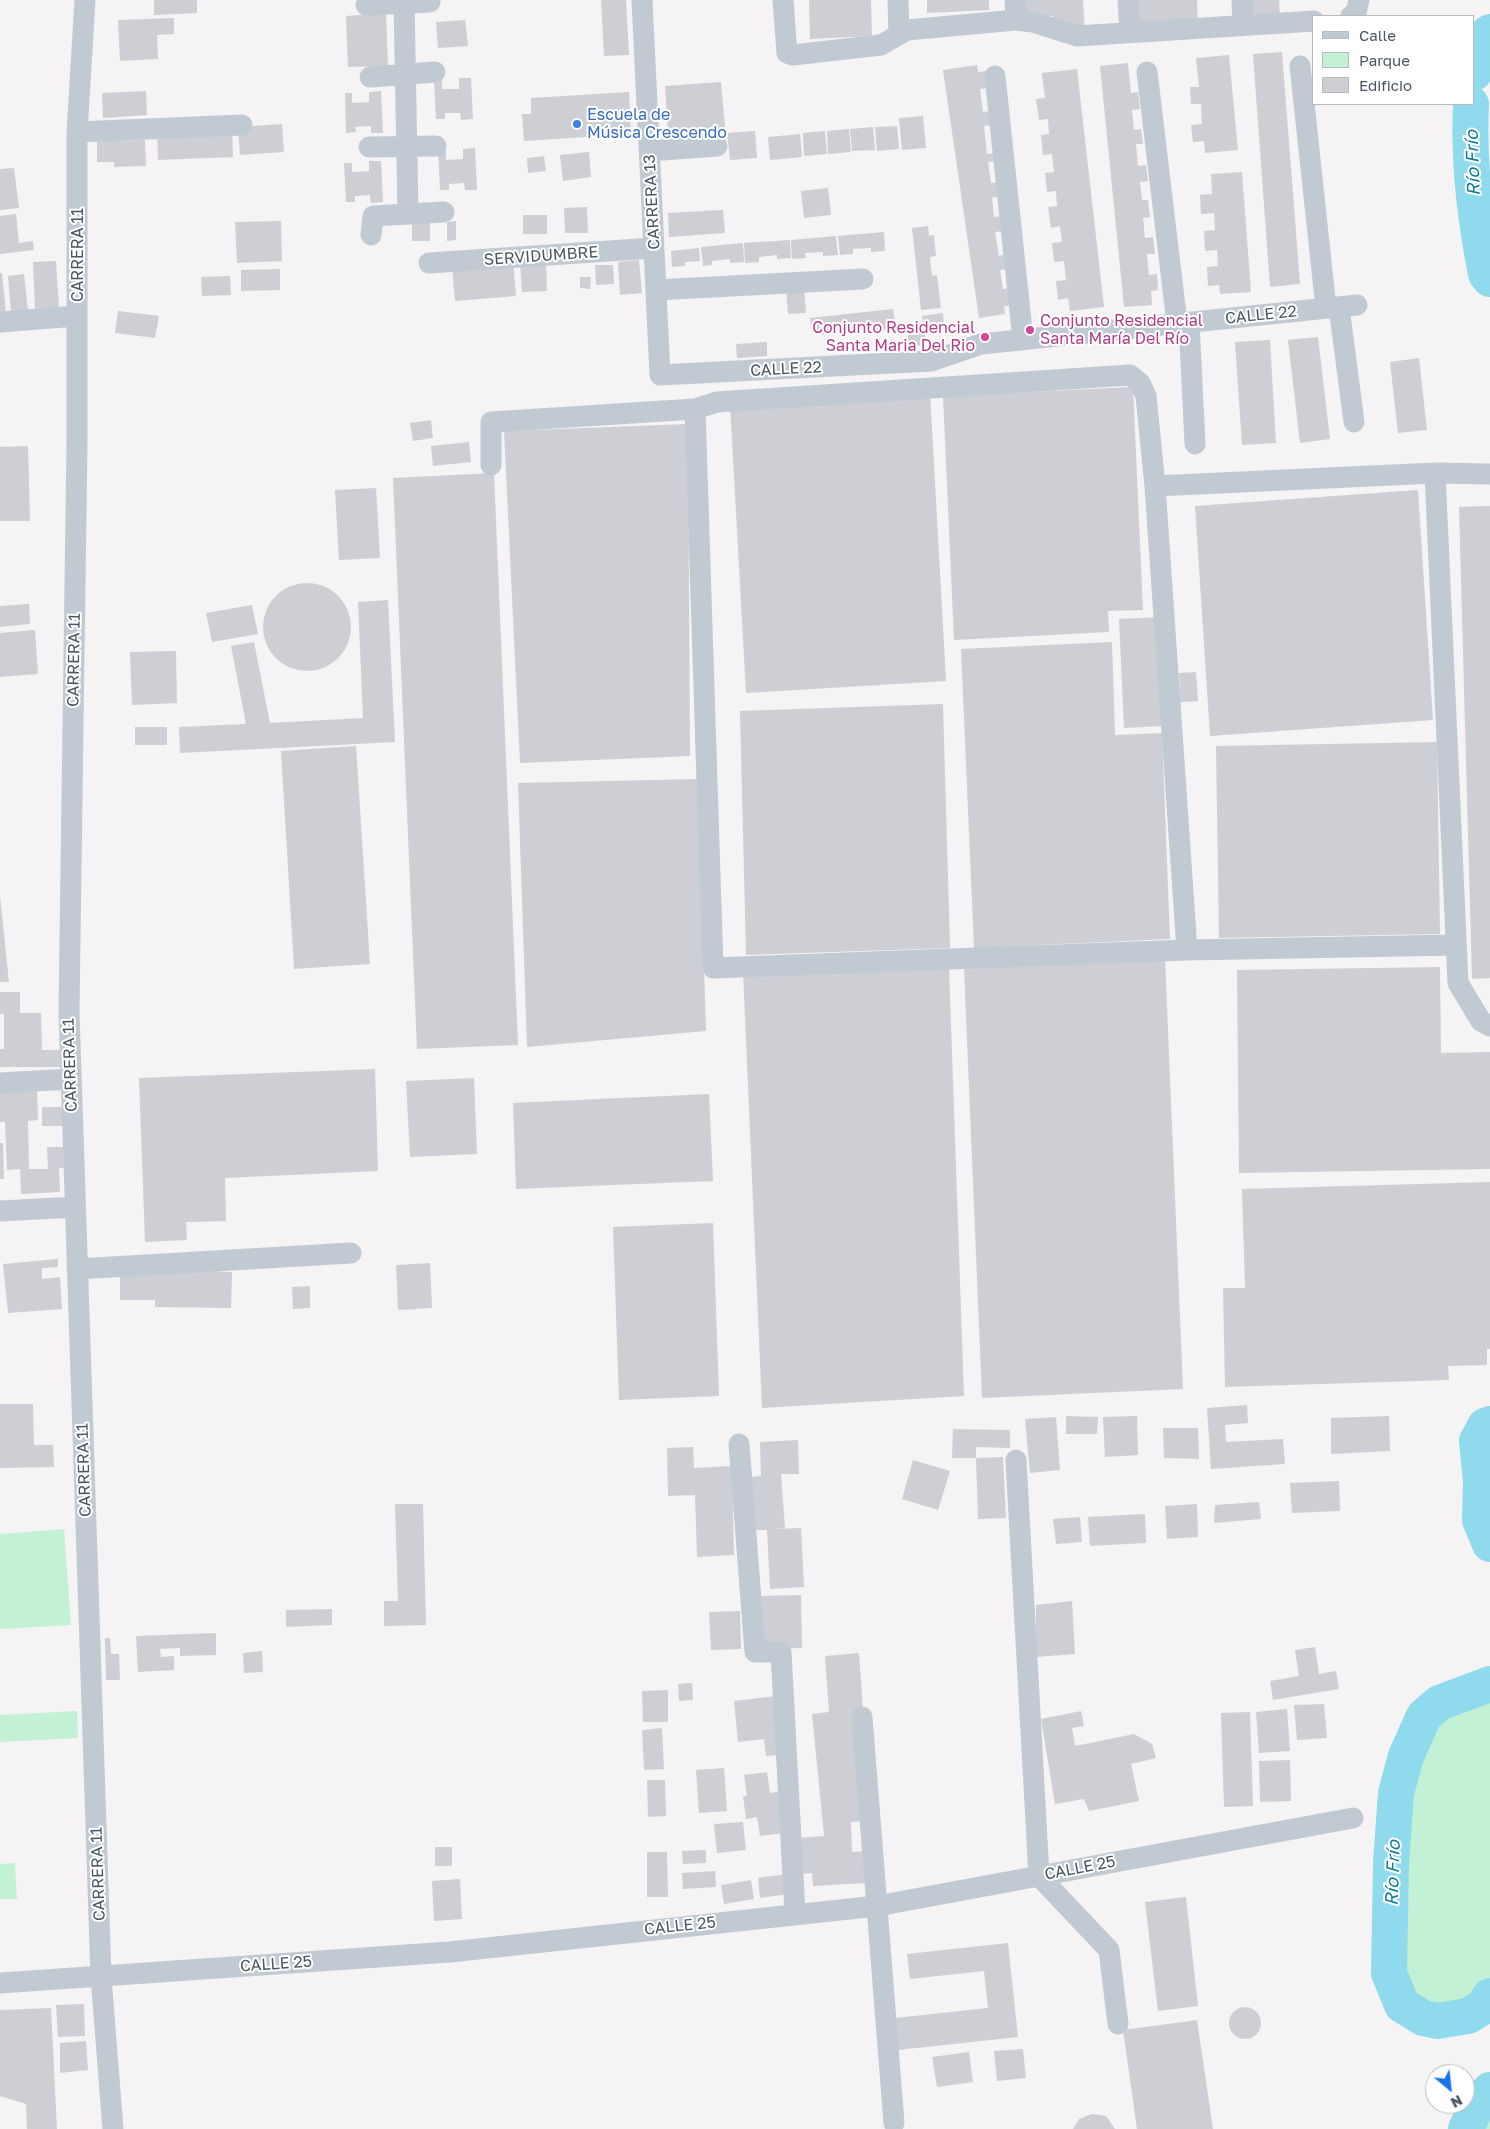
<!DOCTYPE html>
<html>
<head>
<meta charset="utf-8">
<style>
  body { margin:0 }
  #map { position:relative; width:1490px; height:2129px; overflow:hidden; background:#f5f3f3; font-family:"Golos Text",sans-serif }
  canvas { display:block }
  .legend { position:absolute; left:1312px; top:15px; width:162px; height:90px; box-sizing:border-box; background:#fff; border:1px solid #b7bbc0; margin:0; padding:6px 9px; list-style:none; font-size:15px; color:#4a5661 }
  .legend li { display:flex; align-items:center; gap:10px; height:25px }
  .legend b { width:25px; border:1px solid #b7bbc0 }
  .north { position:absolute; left:1425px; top:2064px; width:50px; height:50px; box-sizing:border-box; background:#fff; border:1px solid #b7bbc0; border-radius:50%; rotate:152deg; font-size:14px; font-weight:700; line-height:20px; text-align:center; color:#4a5661 }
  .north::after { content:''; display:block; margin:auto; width:18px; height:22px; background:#1a73e8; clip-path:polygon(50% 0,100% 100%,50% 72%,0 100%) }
</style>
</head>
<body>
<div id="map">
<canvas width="1490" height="2129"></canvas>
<ul class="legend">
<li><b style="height:6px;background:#c1cad2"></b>Calle</li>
<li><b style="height:14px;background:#c3f1d5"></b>Parque</li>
<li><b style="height:14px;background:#cdcfd5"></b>Edificio</li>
</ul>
<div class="north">N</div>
</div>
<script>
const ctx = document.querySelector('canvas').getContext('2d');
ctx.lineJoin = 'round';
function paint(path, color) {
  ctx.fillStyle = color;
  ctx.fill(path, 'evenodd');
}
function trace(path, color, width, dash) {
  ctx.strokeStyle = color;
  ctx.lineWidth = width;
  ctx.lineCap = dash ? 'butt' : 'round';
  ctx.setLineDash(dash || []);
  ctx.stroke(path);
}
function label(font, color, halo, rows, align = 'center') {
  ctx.font = font + ' "Golos Text",sans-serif';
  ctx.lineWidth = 4;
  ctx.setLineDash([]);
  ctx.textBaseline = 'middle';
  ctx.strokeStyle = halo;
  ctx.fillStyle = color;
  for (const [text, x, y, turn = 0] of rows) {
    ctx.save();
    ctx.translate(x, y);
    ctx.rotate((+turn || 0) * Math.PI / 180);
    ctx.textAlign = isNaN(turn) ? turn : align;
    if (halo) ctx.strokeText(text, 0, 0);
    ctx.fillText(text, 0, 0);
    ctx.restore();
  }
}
paint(new Path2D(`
  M 1490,1424 L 1490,1544 L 1480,1520 L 1481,1482 L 1477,1441 L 1485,1426 Z
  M 64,1529 L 71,1625 L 0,1629 L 0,1534 Z
  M 1490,1684 L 1490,1996 L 1483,2007 L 1468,2016 L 1437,2021 L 1423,2018 L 1402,2005 L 1389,1973 L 1391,1863 L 1396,1793 L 1406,1756 L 1424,1716 L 1439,1703 Z
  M 77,1711 L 78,1738 L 0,1742 L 0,1715 Z
  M 15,1863 L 17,1899 L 0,1899 L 0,1864 Z
  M 1490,2090 L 1490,2129 L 1466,2129 L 1479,2101 Z`), '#c3f1d5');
trace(new Path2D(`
  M 1474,73 L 1481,39 L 1490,32
  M 1471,104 C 1468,161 1475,218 1486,274 L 1490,279
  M 1490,1424 L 1485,1426 L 1477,1441 L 1481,1482 L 1480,1520 L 1490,1544
  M 1490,1684 L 1439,1703 L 1424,1716 L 1406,1756 L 1396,1793 L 1391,1863 L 1389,1973 L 1402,2005 L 1423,2018 L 1437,2021 L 1468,2016 L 1483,2007 L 1490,1996
  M 1466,2129 L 1479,2101 L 1490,2090`), '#90daee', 36);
paint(new Path2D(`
  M 154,0 L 197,0 L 197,13 L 154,15 Z
  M 601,0 L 626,0 L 629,55 L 604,56 Z
  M 809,0 L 871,0 L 872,36 L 810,39 Z
  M 927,0 L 989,0 L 989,10 L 927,13 Z
  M 1021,0 L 1083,0 L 1085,33 L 1062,29 L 1053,16 L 1022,17 Z
  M 1135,0 L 1197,0 L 1198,26 L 1136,29 Z
  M 1248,0 L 1279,0 L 1280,19 L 1248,20 Z
  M 386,13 L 388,66 L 348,67 L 346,16 Z
  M 174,18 L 174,34 L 157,35 L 158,59 L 120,61 L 118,20 Z
  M 465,20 L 468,46 L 438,48 L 436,22 Z
  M 1282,52 L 1300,284 L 1270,287 L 1253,54 Z
  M 1229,55 L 1238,150 L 1205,153 L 1204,141 L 1193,142 L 1191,125 L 1202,124 L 1201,104 L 1191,104 L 1190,87 L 1199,87 L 1196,58 Z
  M 1128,63 L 1131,93 L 1138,92 L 1140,109 L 1132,110 L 1134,130 L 1141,129 L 1143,144 L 1136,144 L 1138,166 L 1146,165 L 1148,181 L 1140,182 L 1142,200 L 1148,200 L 1150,217 L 1143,218 L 1145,238 L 1153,237 L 1155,254 L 1147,254 L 1149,275 L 1157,274 L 1158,290 L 1151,291 L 1152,305 L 1124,307 L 1100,66 Z
  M 977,65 L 978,72 L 986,71 L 988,88 L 980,89 L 983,112 L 991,111 L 993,125 L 984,126 L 987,154 L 995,153 L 996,161 L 988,162 L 991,183 L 1000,182 L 1002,196 L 992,198 L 994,217 L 1002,216 L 1005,231 L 995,232 L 999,256 L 1007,254 L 1009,269 L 1000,270 L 1003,289 L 1012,288 L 1014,305 L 1004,306 L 1005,314 L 979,318 L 943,70 Z
  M 1077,69 L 1104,307 L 1070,311 L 1068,298 L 1058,300 L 1056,281 L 1066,280 L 1064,261 L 1054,262 L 1052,243 L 1062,242 L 1060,226 L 1051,228 L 1048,207 L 1057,206 L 1056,191 L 1047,192 L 1045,173 L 1054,172 L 1052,154 L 1043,155 L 1041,135 L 1049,134 L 1048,119 L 1039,120 L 1036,99 L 1045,98 L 1042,73 Z
  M 459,78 L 471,78 L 473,119 L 461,120 L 460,113 L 445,113 L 445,119 L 436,119 L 434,80 L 442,80 L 442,89 L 459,89 Z
  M 721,82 L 725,127 L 668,131 L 665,86 Z
  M 146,91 L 147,115 L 103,118 L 102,93 Z
  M 381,91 L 383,133 L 371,133 L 371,126 L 355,127 L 356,132 L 346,133 L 345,93 L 352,93 L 352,103 L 369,102 L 369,92 Z
  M 629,92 L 631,134 L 524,141 L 522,114 L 531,114 L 531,98 Z
  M 923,116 L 926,148 L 902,150 L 899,118 Z
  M 282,124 L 284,152 L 240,155 L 238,127 Z
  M 897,126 L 899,149 L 877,151 L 875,127 Z
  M 232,127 L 233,157 L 158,160 L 157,129 Z
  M 873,127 L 875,150 L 852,151 L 850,129 Z
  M 849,129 L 851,152 L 828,154 L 827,131 Z
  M 755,131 L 757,158 L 730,160 L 727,133 Z
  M 825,131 L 827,154 L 804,156 L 803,133 Z
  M 800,134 L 802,157 L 770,160 L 768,137 Z
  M 145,140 L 146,166 L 114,167 L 114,162 L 97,162 L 97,141 Z
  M 475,148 L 477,190 L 465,190 L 464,183 L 449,184 L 449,190 L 440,190 L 438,150 L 446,150 L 446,160 L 463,159 L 463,149 Z
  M 589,152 L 591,177 L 563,181 L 560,155 Z
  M 544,156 L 546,171 L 528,173 L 527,158 Z
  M 369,161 L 381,161 L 383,202 L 371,203 L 370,195 L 355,196 L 355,202 L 346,202 L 344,163 L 352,163 L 352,172 L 369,171 Z
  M 14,168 L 19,208 L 0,210 L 0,169 Z
  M 1242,172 L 1251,292 L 1220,294 L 1219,285 L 1208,286 L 1207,267 L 1218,266 L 1217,250 L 1205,251 L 1204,231 L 1215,230 L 1214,213 L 1201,214 L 1200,195 L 1212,194 L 1211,174 Z
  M 828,188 L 831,215 L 804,218 L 801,191 Z
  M 587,207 L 588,233 L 565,233 L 564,208 Z
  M 723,210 L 725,233 L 669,237 L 668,213 Z
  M 16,214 L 19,243 L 33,241 L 34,250 L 0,254 L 0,216 Z
  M 523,215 L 547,215 L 547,234 L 523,234 Z
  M 281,221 L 282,261 L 237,263 L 235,222 Z
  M 430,221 L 430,241 L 412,241 L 412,222 Z
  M 456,221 L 456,240 L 447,241 L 447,222 Z
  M 928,226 L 929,236 L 934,235 L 936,256 L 930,257 L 932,276 L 937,275 L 941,308 L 921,310 L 912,228 Z
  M 884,232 L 885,251 L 871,252 L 871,248 L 853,249 L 853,254 L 840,255 L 838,236 Z
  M 836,236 L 838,255 L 823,256 L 823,252 L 805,253 L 806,258 L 792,259 L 791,240 Z
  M 790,240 L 791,258 L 777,259 L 777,255 L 759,257 L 759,262 L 745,263 L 744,243 Z
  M 743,243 L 744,262 L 730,263 L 730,259 L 712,261 L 712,265 L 703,266 L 701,247 Z
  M 699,248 L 700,261 L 685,262 L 685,266 L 672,267 L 671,251 Z
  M 639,260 L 642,293 L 620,295 L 618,262 Z
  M 56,261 L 59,308 L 35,309 L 33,262 Z
  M 513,261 L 516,296 L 455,301 L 452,267 Z
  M 546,262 L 547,291 L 522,292 L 520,263 Z
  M 595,265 L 613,265 L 614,284 L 596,285 Z
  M 280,269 L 280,290 L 241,291 L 241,270 Z
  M 0,273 L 2,273 L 6,313 L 0,314 Z
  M 24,274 L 28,311 L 11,313 L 8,276 Z
  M 230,276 L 231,295 L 202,296 L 201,277 Z
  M 580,277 L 591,277 L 590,289 L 580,288 Z
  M 804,287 L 806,313 L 788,314 L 786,289 Z
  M 893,309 L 895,323 L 887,324 L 887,330 L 862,332 L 861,327 L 842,329 L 842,333 L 819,335 L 819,331 L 812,332 L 810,318 Z
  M 118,311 L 159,316 L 155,338 L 115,333 Z
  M 943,313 L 944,326 L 924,328 L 922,316 Z
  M 925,333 L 925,345 L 908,346 L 908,335 Z
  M 1318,337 L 1330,439 L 1300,443 L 1288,340 Z
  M 1270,340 L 1276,443 L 1242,445 L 1235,342 Z
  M 767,342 L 767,356 L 737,358 L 736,344 Z
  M 1419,358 L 1427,430 L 1398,433 L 1390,362 Z
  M 1133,387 L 1143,610 L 1108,611 L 1109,632 L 954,640 L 943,396 Z
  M 930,392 L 946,681 L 746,693 L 730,404 Z
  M 431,420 L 433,438 L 413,441 L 410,423 Z
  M 688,424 L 690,756 L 520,763 L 504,431 Z
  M 469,442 L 471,462 L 433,466 L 431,446 Z
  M 28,446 L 30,521 L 0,521 L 0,447 Z
  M 494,473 L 518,1045 L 417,1049 L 393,478 Z
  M 376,488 L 380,558 L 339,560 L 335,490 Z
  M 1418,490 L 1433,720 L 1210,736 L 1195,506 Z
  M 1490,506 L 1490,978 L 1472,979 L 1459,507 Z
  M263 627a44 44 0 1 1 88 0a44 44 0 1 1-88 0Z
  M 388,600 L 395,742 L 180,753 L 179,727 L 246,724 L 231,646 L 254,642 L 270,723 L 363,718 L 358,602 Z
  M 29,604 L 30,624 L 0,627 L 0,606 Z
  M 252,605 L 258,634 L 212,642 L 206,613 Z
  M 1161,617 L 1165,726 L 1124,728 L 1119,619 Z
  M 35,630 L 38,674 L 0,677 L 0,633 Z
  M 1112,642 L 1115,735 L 1162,733 L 1170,939 L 974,948 L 961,649 Z
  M 176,651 L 177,703 L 132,705 L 130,652 Z
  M 1196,672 L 1198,701 L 1180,702 L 1179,673 Z
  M 943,704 L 950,948 L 746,955 L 740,711 Z
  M 135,727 L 167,727 L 167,745 L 135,745 Z
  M 1437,742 L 1440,934 L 1219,938 L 1216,746 Z
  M 356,746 L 370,964 L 294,969 L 281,751 Z
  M 698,779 L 706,1031 L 527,1047 L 518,783 Z
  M 0,896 L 9,982 L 0,982 Z
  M 1165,959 L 1183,1389 L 982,1398 L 964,968 Z
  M 949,967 L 964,1396 L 762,1408 L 743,971 Z
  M 1440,967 L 1441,1053 L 1490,1052 L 1490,1169 L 1239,1173 L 1237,970 Z
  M 0,992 L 20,992 L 20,1013 L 41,1013 L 42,1050 L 62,1050 L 62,1067 L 0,1067 L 0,1049 L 4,1049 L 4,1014 L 0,1014 Z
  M 375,1069 L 378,1171 L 225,1178 L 226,1221 L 186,1222 L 187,1240 L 145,1242 L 139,1078 Z
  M 474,1078 L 477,1154 L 410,1157 L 406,1081 Z
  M 37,1091 L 38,1120 L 28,1121 L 29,1169 L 48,1169 L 47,1147 L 63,1147 L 64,1168 L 59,1168 L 60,1192 L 21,1194 L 20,1169 L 7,1170 L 5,1122 L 0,1122 L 0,1093 Z
  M 709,1094 L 713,1181 L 516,1189 L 513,1103 Z
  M 42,1107 L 64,1107 L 64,1126 L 42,1126 Z
  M 0,1143 L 3,1143 L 4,1179 L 0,1179 Z
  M 1490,1182 L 1490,1349 L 1487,1349 L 1487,1365 L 1448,1366 L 1449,1380 L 1225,1387 L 1223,1288 L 1245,1288 L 1242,1189 Z
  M 713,1223 L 719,1396 L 619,1400 L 613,1227 Z
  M 58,1259 L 58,1267 L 42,1268 L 42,1279 L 60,1277 L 62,1309 L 8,1313 L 3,1264 Z
  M 430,1263 L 432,1308 L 398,1310 L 396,1265 Z
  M 204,1271 L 232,1272 L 231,1308 L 155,1307 L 155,1300 L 120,1300 L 120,1273 Z
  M 310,1286 L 310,1308 L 293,1309 L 292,1287 Z
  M 0,1404 L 33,1404 L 34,1445 L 53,1445 L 54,1467 L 0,1468 Z
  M 1247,1405 L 1248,1423 L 1225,1425 L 1226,1442 L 1283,1439 L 1285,1464 L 1211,1469 L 1207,1408 Z
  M 1066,1416 L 1098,1417 L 1097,1434 L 1066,1434 Z
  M 1137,1416 L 1138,1455 L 1105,1457 L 1103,1417 Z
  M 1389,1416 L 1390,1451 L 1331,1454 L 1331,1418 Z
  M 1056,1417 L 1060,1470 L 1030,1473 L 1025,1419 Z
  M 1163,1428 L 1198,1428 L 1199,1459 L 1164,1458 Z
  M 953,1429 L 1010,1430 L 1010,1448 L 976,1447 L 976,1458 L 952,1458 Z
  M 798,1440 L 799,1474 L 781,1474 L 785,1528 L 775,1529 L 801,1528 L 804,1587 L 770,1589 L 767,1530 L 753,1530 L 749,1477 L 761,1476 L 760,1442 Z
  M 693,1447 L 694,1468 L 732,1466 L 734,1555 L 697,1557 L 695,1495 L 668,1496 L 667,1448 Z
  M 1003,1457 L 1006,1518 L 978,1519 L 976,1458 Z
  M 913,1460 L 950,1471 L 938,1510 L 902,1499 Z
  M 1339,1481 L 1340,1511 L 1292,1513 L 1290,1483 Z
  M 1259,1502 L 1261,1519 L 1214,1523 L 1215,1505 Z
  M 395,1504 L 423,1504 L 426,1625 L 384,1626 L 384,1601 L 398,1601 Z
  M 1197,1504 L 1198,1537 L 1167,1539 L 1165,1506 Z
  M 1145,1514 L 1146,1543 L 1090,1546 L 1088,1517 Z
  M 1080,1517 L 1082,1542 L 1056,1544 L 1053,1519 Z
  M 801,1595 L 802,1648 L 763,1649 L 761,1596 Z
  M 1072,1601 L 1075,1654 L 1036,1657 L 1036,1605 Z
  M 332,1609 L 332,1625 L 286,1627 L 286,1610 Z
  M 740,1611 L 741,1649 L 711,1650 L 709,1612 Z
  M 216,1633 L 216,1655 L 180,1656 L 180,1648 L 160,1649 L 161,1657 L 174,1656 L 174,1670 L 138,1672 L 136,1636 Z
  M 105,1638 L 110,1638 L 111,1654 L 119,1654 L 120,1680 L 106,1680 Z
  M 1315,1647 L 1319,1674 L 1336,1671 L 1339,1689 L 1273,1700 L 1270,1681 L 1299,1676 L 1295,1650 Z
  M 262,1651 L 263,1672 L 244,1673 L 243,1653 Z
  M 859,1653 L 863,1710 L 879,1820 L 851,1822 L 852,1852 L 882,1850 L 883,1882 L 813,1886 L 812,1873 L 800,1874 L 798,1838 L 824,1836 L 812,1714 L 829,1712 L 825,1656 Z
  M 692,1683 L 693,1700 L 679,1701 L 678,1684 Z
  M 668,1690 L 668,1722 L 643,1722 L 642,1691 Z
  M 776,1696 L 780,1755 L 766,1756 L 764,1739 L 738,1742 L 734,1701 Z
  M 1324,1704 L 1327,1738 L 1297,1740 L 1294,1705 Z
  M 1287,1709 L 1290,1751 L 1259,1753 L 1256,1712 Z
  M 1081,1711 L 1084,1726 L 1072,1728 L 1075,1746 L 1134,1734 L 1152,1744 L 1156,1758 L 1131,1764 L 1139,1801 L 1089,1811 L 1084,1799 L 1055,1804 L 1041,1719 Z
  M 1250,1712 L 1253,1806 L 1224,1807 L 1221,1713 Z
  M 662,1728 L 664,1769 L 644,1770 L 642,1730 Z
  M 1290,1760 L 1291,1801 L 1260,1802 L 1259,1761 Z
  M 724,1768 L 727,1811 L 699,1813 L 696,1770 Z
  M 767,1772 L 770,1793 L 783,1791 L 785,1833 L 760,1836 L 757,1817 L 746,1819 L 743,1796 L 747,1796 L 744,1775 Z
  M 647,1780 L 665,1780 L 666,1816 L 648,1817 Z
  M 743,1822 L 746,1850 L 717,1853 L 714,1824 Z
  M 435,1847 L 452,1847 L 452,1866 L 435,1866 Z
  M 706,1850 L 706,1863 L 683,1864 L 682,1851 Z
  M 647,1852 L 667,1852 L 668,1897 L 647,1897 Z
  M 715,1871 L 716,1887 L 683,1889 L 682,1873 Z
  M 786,1874 L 788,1894 L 760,1898 L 758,1878 Z
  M 460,1879 L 462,1919 L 434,1921 L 432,1881 Z
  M 751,1880 L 754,1899 L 724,1904 L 721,1885 Z
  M 1186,1897 L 1198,2006 L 1158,2011 L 1145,1902 Z
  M 1008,1943 L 1018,2037 L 898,2050 L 895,2018 L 988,2008 L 984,1971 L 910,1979 L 907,1954 Z
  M 84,2004 L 85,2036 L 58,2037 L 56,2005 Z
  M1229 2023a16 16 0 1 1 32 0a16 16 0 1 1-32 0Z
  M 51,2008 L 57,2129 L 27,2129 L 26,2104 L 0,2096 L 0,2010 Z
  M 1197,2020 L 1213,2129 L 1137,2129 L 1123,2030 Z
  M 86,2041 L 88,2070 L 60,2073 L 60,2043 Z
  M 1023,2049 L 1026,2078 L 997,2081 L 994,2051 Z
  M 969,2052 L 973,2082 L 937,2087 L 932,2057 Z
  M 1092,2114 L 1106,2116 L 1115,2129 L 1073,2129 L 1079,2119 Z`), '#cdcfd5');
trace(new Path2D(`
  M 85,0 L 77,132 L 77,442 L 69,1012 L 101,1977 L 113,2129
  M 404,0 L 408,213
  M 642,0 L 660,375 L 931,361 L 981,344 L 1357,305
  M 783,0 L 787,53 L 793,55 L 881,45 L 907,30 L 1016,20 L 1033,22 L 1077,36 L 1314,21
  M 898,0 L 899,34
  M 1015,0 L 1016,20
  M 1128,0 L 1130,32
  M 1242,0 L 1243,25
  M 366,5 L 430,2
  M 1351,16 L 1356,13 L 1359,0
  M 1300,66 L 1326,308
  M 1147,72 L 1177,323
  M 995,76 L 1023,340
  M 370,77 L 435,72
  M 77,132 L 242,125
  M 369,147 L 436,146
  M 649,151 L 717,146
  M 371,235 L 373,216 L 444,212
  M 429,263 L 654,248
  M 656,290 L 863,279
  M 1339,307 L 1354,422
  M 0,322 L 77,316
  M 1189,322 L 1195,444
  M 695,409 L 713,968 L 1187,950 L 1456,945
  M 491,465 L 491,422 L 695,409 L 717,402 L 1130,375 L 1140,383 L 1146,396 L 1155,486 L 1435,473 L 1490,474
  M 1435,473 L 1458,983 L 1481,1021 L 1490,1026
  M 1155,486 L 1187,950
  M 0,1083 L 71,1079
  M 0,1211 L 75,1207
  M 77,1269 L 351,1253
  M 739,1444 L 755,1652 L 781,1652 L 795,1914
  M 1016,1460 L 1039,1876 L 1109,1950 L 1118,2024
  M 862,1717 L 894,2123
  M 0,1983 L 450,1952 L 877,1906 L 1353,1818`), '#c1cad2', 21);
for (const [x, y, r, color] of [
  [577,124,5,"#3f7fe0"],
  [1030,330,5,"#d1479c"],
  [985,337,5,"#d1479c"]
]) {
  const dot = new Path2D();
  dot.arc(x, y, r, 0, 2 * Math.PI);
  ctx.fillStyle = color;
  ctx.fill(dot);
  trace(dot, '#fff', 2);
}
label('16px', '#366cbe', '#fff', [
  ["Escuela de",587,115],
  ["Música Crescendo",587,133]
], 'left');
label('16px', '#4a5661', '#fff', [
  ["CARRERA 13",652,202,-93],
  ["CARRERA 11",78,255,-90],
  ["SERVIDUMBRE",541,256,-4],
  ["CALLE 22",1261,315,-6],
  ["CALLE 22",786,369,-3],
  ["CARRERA 11",74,660,-89],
  ["CARRERA 11",70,1065,-92],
  ["CARRERA 11",84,1470,-92],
  ["CALLE 25",1080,1868,-11],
  ["CARRERA 11",98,1874,-92],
  ["CALLE 25",680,1926,-6],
  ["CALLE 25",276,1964,-4]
]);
label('16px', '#b23c85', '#fff', [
  ["Conjunto Residencial",1040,321],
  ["Santa María Del Río",1040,339],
  ["Conjunto Residencial",975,328,"right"],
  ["Santa Maria Del Rio",975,346,"right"]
], 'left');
label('italic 18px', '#0c7c9b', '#fff', [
  ["Río Frío",1473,163,-92],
  ["Río Frío",1393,1873,-88]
]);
</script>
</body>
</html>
